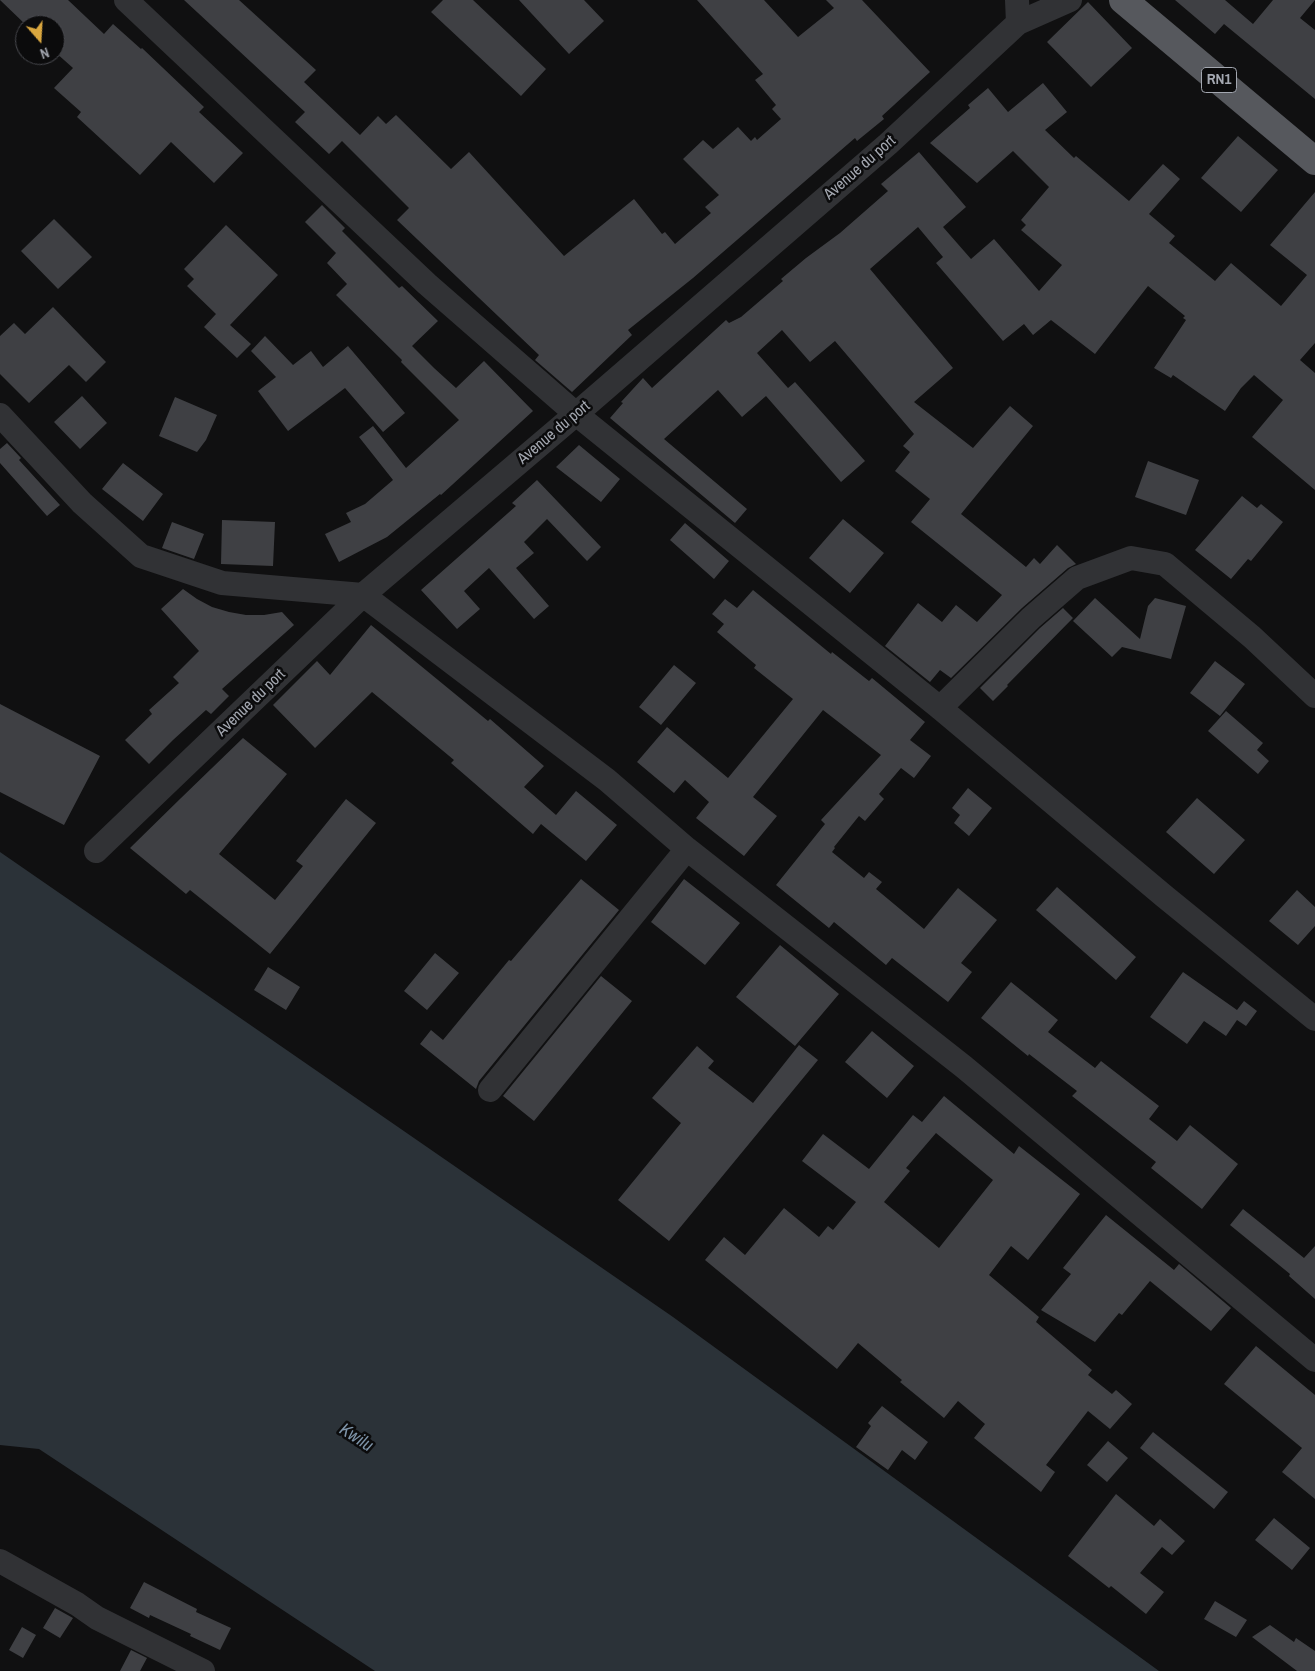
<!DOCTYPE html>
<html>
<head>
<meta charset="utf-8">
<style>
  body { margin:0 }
  #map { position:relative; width:1315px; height:1671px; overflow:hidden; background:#101011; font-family:"Archivo Narrow",sans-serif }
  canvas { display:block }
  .north { position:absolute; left:15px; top:15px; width:50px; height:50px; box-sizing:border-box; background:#0b0b0c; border:1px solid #48494e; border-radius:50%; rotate:161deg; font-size:14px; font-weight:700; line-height:20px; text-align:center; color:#a3a7b0 }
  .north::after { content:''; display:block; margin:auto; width:18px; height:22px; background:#daa73f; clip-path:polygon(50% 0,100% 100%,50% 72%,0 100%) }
</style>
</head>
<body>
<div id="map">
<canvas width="1315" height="1671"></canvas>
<div class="north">N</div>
</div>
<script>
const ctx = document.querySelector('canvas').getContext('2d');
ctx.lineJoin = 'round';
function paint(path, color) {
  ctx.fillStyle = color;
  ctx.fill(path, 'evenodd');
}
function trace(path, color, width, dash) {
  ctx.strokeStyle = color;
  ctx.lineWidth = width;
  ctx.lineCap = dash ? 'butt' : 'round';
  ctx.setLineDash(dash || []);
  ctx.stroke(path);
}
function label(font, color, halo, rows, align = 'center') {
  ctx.font = font + ' "Archivo Narrow",sans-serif';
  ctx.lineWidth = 5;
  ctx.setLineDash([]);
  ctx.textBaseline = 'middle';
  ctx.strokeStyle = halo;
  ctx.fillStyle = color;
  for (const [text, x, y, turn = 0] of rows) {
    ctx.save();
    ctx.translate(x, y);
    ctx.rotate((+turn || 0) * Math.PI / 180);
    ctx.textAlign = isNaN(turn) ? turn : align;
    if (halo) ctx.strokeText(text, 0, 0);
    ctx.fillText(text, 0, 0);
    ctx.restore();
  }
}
paint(new Path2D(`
  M 0,852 L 673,1317 L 1159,1671 L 375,1671 L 39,1449 L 0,1445 Z`), '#2b3238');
paint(new Path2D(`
  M 0,0 L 68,0 L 104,34 L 113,24 L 141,49 L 142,48 L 204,107 L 199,112 L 243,153 L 214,183 L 171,142 L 140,175 L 77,117 L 81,112 L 54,88 L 73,68 L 55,52 L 55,25 L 26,25 Z
  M 184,0 L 239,0 L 316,70 L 304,82 L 360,135 L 378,116 L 386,124 L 396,115 L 451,169 L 469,152 L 564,256 L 634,199 L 662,234 L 665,232 L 675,244 L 711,213 L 705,207 L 719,195 L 683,159 L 703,140 L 713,149 L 738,127 L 751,141 L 755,137 L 757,140 L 781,119 L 772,109 L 776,105 L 755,80 L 763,74 L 697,0 L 764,0 L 798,37 L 834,8 L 826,0 L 862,0 L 930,72 L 882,116 L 884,119 L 857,141 L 855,138 L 693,278 L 628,330 L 632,335 L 572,392 L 535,360 L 539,355 L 397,220 L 409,208 L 342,141 L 329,154 L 295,122 L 305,112 Z
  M 443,0 L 473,0 L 546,69 L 521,96 L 431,12 Z
  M 519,0 L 584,0 L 604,21 L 569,54 Z
  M 1175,0 L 1225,0 L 1253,24 L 1273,0 L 1315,0 L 1300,18 L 1315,30 L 1315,99 L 1224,24 L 1215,34 Z
  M 1088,2 L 1132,48 L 1091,87 L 1047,42 Z
  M 1043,83 L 1067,112 L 1045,130 L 1074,158 L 1076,156 L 1129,201 L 1163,164 L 1180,179 L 1149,214 L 1175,236 L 1169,243 L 1215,281 L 1231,263 L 1281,306 L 1307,275 L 1270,245 L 1315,192 L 1315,343 L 1300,360 L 1315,373 L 1315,490 L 1252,437 L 1283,400 L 1254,375 L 1241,388 L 1225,411 L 1173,375 L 1171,378 L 1154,368 L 1186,320 L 1183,318 L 1185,316 L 1148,286 L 1095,354 L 1051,320 L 1033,335 L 1024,324 L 1003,341 L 936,263 L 943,257 L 918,227 L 870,269 L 953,368 L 914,402 L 973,448 L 1010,406 L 1033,426 L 961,514 L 1026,567 L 1034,558 L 1040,564 L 1057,545 L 1076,564 L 1068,568 L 1022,608 L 951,678 L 940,670 L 930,682 L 885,646 L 918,603 L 942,622 L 956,605 L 977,622 L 1002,595 L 911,522 L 930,499 L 895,471 L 910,452 L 903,446 L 914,434 L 835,341 L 810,362 L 782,330 L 757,353 L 788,388 L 795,382 L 865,461 L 841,482 L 766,396 L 742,417 L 718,390 L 664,439 L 747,509 L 735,523 L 610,418 L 623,403 L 621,402 L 643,378 L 652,388 L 726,320 L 729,323 L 741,317 L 783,281 L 781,279 L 806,258 L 840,233 L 888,191 L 881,184 L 919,152 L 966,207 L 943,227 L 971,259 L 994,239 L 1039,291 L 1062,265 L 1021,230 L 1026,225 L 1021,220 L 1049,187 L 1013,151 L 977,183 L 930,143 L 970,108 L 968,105 L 988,88 L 1008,112 Z
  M 1238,136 L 1278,170 L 1241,212 L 1201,178 Z
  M 322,205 L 345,228 L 342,231 L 399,288 L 402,286 L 438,321 L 412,346 L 434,368 L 456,388 L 484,361 L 533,411 L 441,495 L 440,494 L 387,537 L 339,562 L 325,534 L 351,522 L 346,513 L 365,504 L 393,480 L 359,437 L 373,426 L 406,468 L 459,420 L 401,362 L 402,360 L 336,295 L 347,284 L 327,263 L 336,253 L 305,222 Z
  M 54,219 L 92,257 L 58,289 L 21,251 Z
  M 226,225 L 278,275 L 230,325 L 251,344 L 237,358 L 204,327 L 216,314 L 187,286 L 194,279 L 184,269 Z
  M 53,307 L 106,362 L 86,382 L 69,365 L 29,403 L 0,374 L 0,336 L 14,323 L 25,334 Z
  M 265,336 L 293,365 L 311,351 L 323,367 L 348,346 L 405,413 L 383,432 L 345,388 L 288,431 L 258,391 L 276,377 L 251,351 Z
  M 82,396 L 107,423 L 80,449 L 54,422 Z
  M 175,397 L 217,415 L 206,440 L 197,452 L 159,436 Z
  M 7,443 L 21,458 L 19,460 L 60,505 L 47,516 L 0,463 L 0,449 Z
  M 579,445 L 620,479 L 601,502 L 556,467 Z
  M 1148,461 L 1199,480 L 1186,515 L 1135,497 Z
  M 123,463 L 163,494 L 143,521 L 102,489 Z
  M 537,480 L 601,547 L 587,561 L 547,519 L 524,542 L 534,553 L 516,568 L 549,606 L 534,619 L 489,568 L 464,591 L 480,609 L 457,629 L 421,590 L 516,506 L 512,503 Z
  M 1242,496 L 1257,508 L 1261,504 L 1283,522 L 1251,561 L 1248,559 L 1231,579 L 1195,550 Z
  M 843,519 L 884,553 L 850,593 L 809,558 Z
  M 222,520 L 275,522 L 273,566 L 221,564 Z
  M 172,522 L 204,534 L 194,559 L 162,548 Z
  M 685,523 L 729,561 L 714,579 L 670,540 Z
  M 183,589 L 197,599 L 212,607 L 229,612 L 246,615 L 264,615 L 282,612 L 294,625 L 222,689 L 229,696 L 211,714 L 206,710 L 173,740 L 149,764 L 125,740 L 152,714 L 149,710 L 179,683 L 173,677 L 199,651 L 161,609 Z
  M 753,590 L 831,654 L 832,652 L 869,681 L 872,678 L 925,722 L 910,740 L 931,756 L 914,778 L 901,768 L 879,794 L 884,799 L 865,821 L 859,816 L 834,847 L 835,848 L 832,852 L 864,878 L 869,872 L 882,882 L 876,889 L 924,929 L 958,888 L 997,920 L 961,963 L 972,972 L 948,1002 L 892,958 L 886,965 L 834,922 L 829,928 L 776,885 L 825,824 L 821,820 L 881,755 L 823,710 L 753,797 L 777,816 L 744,856 L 696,818 L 709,802 L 685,780 L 674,793 L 637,762 L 667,727 L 728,778 L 793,699 L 754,668 L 756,665 L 717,632 L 724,624 L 712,614 L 725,599 L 737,608 Z
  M 1095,598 L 1140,639 L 1148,606 L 1155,598 L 1186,606 L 1171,659 L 1122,647 L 1112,657 L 1073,621 Z
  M 1063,608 L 1073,618 L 1007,685 L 1008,686 L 993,701 L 980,688 L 1040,628 Z
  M 371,625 L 488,721 L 490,719 L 544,766 L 524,787 L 556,815 L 576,791 L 617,825 L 586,861 L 541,824 L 533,834 L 451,763 L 454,760 L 372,692 L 315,748 L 273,705 L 317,661 L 330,675 Z
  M 1215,661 L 1245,684 L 1220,716 L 1190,693 Z
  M 674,665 L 696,683 L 661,725 L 639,707 Z
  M 0,704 L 100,756 L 64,825 L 0,792 Z
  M 1226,711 L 1263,743 L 1257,750 L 1269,761 L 1258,774 L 1208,731 Z
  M 243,738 L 287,774 L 219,854 L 275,900 L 303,866 L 296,861 L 346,799 L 376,823 L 270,954 L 190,890 L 186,894 L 130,848 L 181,798 L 183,799 L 181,798 Z
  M 968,788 L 992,808 L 969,836 L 954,823 L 960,815 L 952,808 Z
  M 1197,798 L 1245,840 L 1214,874 L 1166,832 Z
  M 581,879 L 619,910 L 479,1081 L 476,1089 L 420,1044 L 431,1030 L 443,1040 L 509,960 L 511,961 Z
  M 684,879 L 740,923 L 705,965 L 651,922 Z
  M 1057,887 L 1136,957 L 1116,980 L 1036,910 Z
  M 1297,890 L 1315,907 L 1315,926 L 1298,945 L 1269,921 Z
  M 780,945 L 839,994 L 795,1046 L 736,997 Z
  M 435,953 L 459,973 L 427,1010 L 404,991 Z
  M 268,967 L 300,987 L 286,1010 L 254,990 Z
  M 1183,972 L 1237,1010 L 1244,1001 L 1257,1011 L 1246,1026 L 1237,1020 L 1226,1036 L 1204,1021 L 1187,1044 L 1150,1017 Z
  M 601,976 L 632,1001 L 534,1121 L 503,1096 Z
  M 1011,982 L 1058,1020 L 1048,1032 L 1095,1068 L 1101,1061 L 1159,1106 L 1149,1119 L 1177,1141 L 1190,1125 L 1238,1164 L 1202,1209 L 1151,1168 L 1156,1162 L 1072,1096 L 1077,1091 L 1029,1054 L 1028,1056 L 981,1018 Z
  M 872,1031 L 914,1066 L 887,1098 L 845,1062 Z
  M 799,1045 L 818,1060 L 669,1241 L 618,1200 L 681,1123 L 652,1098 L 697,1046 L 714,1061 L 708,1068 L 753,1103 Z
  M 944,1096 L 1014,1154 L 1019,1146 L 1080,1194 L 1028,1260 L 1011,1246 L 989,1275 L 1039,1317 L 1036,1322 L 1092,1370 L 1088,1375 L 1112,1394 L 1116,1390 L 1132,1404 L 1110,1429 L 1088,1411 L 1046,1465 L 1055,1472 L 1041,1492 L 974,1438 L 985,1424 L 958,1401 L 944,1418 L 900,1382 L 902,1380 L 858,1343 L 837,1369 L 705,1260 L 724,1237 L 745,1255 L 784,1208 L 819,1237 L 828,1226 L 833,1230 L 856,1202 L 802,1161 L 823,1134 L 869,1169 L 913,1115 L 922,1122 ZM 936,1133 L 993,1180 L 939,1248 L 884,1202 L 910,1171 L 906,1168 Z
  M 1243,1209 L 1304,1258 L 1315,1246 L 1315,1299 L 1289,1276 L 1290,1274 L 1230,1225 Z
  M 1106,1215 L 1174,1270 L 1179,1264 L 1231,1308 L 1211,1331 L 1150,1281 L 1122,1315 L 1119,1313 L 1095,1342 L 1041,1310 L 1071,1274 L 1063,1268 Z
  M 1256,1346 L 1315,1395 L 1315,1499 L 1282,1472 L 1302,1448 L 1224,1384 Z
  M 882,1406 L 928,1442 L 915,1460 L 902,1450 L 888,1470 L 856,1447 L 871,1426 L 868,1423 Z
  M 1153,1432 L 1228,1492 L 1214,1509 L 1140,1448 Z
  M 1108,1441 L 1128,1458 L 1107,1482 L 1087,1465 Z
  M 1116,1494 L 1154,1526 L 1160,1519 L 1185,1541 L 1172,1555 L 1162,1547 L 1140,1573 L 1164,1592 L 1146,1614 L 1111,1586 L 1109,1588 L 1068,1556 Z
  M 1274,1518 L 1310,1548 L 1292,1570 L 1255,1540 Z
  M 144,1582 L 197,1609 L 196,1612 L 231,1628 L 220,1650 L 190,1636 L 191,1634 L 150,1615 L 149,1618 L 130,1608 Z
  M 1215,1601 L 1247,1620 L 1236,1637 L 1204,1619 Z
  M 55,1608 L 73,1618 L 60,1638 L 43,1628 Z
  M 1270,1625 L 1294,1642 L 1296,1638 L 1315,1651 L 1315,1671 L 1297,1671 L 1252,1637 Z
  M 22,1627 L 36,1635 L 23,1658 L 9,1650 Z
  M 131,1650 L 147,1658 L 140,1671 L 120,1671 Z`), '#3f4044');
trace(new Path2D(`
  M 126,0 L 427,284 L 576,414 L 940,708 L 1164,896 L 1315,1019
  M 1017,0 L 1018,23
  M 0,415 L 82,503 L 141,556 L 222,583 L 363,595 L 607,780 L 687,849 L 964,1067 L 1315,1360
  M 940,708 L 1031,618 L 1077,578 L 1131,558 L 1165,564 L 1252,637 L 1315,696
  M 96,851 L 363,595 L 576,414 L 888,144 L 1018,23 L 1070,0
  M 490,1090 L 687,849
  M 0,1561 L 77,1604 L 97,1618 L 203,1671`), '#313235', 24);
trace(new Path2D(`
  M 1123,0 L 1315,161`), '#56585d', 28);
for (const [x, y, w] of [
  [1219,80,35]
]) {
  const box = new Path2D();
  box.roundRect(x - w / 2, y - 12.5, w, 25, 4);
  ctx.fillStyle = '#0b0b0c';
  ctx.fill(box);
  trace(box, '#a3a7b0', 1);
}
label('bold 15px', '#a3a7b0', null, [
  ["RN1",1219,80]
]);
label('16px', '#a3a7b0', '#0b0b0c', [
  ["Avenue du port",860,168,-41],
  ["Avenue du port",554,433,-40],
  ["Avenue du port",251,703,-44]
]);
label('italic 18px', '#7d93a8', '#0b0b0c', [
  ["Kwilu",356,1438,33]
]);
</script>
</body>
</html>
